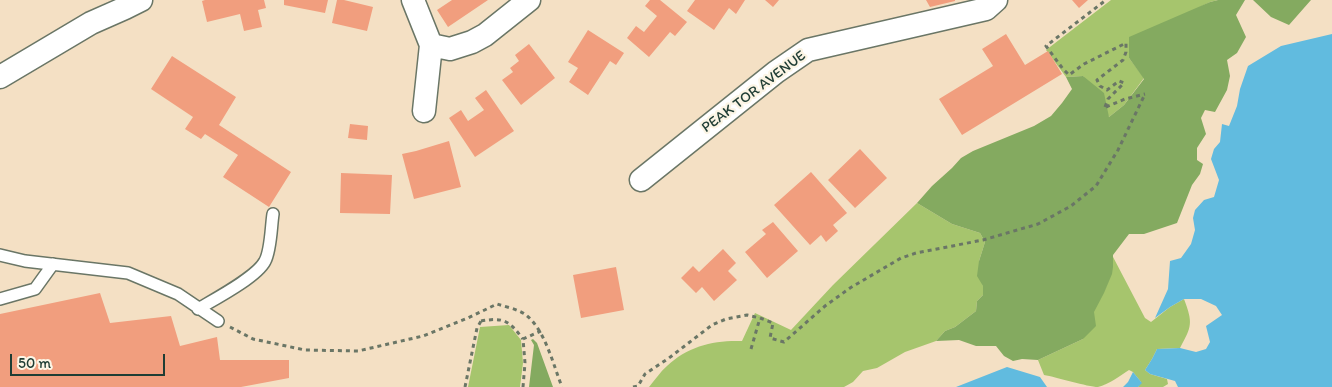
<!DOCTYPE html>
<html>
<head>
<meta charset="utf-8">
<style>
  body { margin:0 }
  #map { position:relative; width:1332px; height:387px; overflow:hidden; background:#f4e0c4; font-family:Itim,sans-serif }
  canvas { display:block }
  .scale { position:absolute; left:10px; top:354px; width:155px; height:22px; box-sizing:border-box; border:2px solid #1f3d34; border-top:0; padding-left:6px; font-size:15px; line-height:18px; white-space:nowrap; color:#1f3d34; -webkit-text-stroke:4px #fcf5e5; paint-order:stroke }
</style>
</head>
<body>
<div id="map">
<canvas width="1332" height="387"></canvas>
<div class="scale">50 m</div>
</div>
<script>
const ctx = document.querySelector('canvas').getContext('2d');
ctx.lineJoin = 'round';
function paint(path, color) {
  ctx.fillStyle = color;
  ctx.fill(path, 'evenodd');
}
function trace(path, color, width, dash) {
  ctx.strokeStyle = color;
  ctx.lineWidth = width;
  ctx.lineCap = dash ? 'butt' : 'round';
  ctx.setLineDash(dash || []);
  ctx.stroke(path);
}
function label(font, color, halo, rows, align = 'center') {
  ctx.font = font + ' Itim,sans-serif';
  ctx.lineWidth = 4.5;
  ctx.setLineDash([]);
  ctx.textBaseline = 'middle';
  ctx.strokeStyle = halo;
  ctx.fillStyle = color;
  for (const [text, x, y, turn = 0] of rows) {
    ctx.save();
    ctx.translate(x, y);
    ctx.rotate((+turn || 0) * Math.PI / 180);
    ctx.textAlign = isNaN(turn) ? turn : align;
    if (halo) ctx.strokeText(text, 0, 0);
    ctx.fillText(text, 0, 0);
    ctx.restore();
  }
}
paint(new Path2D(`
  M 1111,0 L 1218,0 L 1210,2 L 1198,8 L 1129,58 L 1144,78 L 1124,105 L 1109,117 L 1083,76 L 1066,77 L 1046,50 Z
  M 917,203 L 952,224 L 980,233 L 985,242 L 979,261 L 983,286 L 983,295 L 977,301 L 976,311 L 955,327 L 945,331 L 936,341 L 905,352 L 877,368 L 863,371 L 853,382 L 844,387 L 649,387 C 655,380 660,372 667,366 C 688,346 714,340 742,341 L 755,313 L 791,330 L 833,285 Z
  M 1112,255 L 1145,318 L 1151,322 L 1170,307 L 1184,299 C 1193,323 1192,326 1180,348 L 1157,349 L 1152,359 L 1145,370 L 1150,374 L 1167,379 L 1168,384 L 1163,387 L 1138,387 L 1141,382 L 1133,372 L 1129,370 C 1120,376 1109,384 1098,387 C 1088,387 1056,377 1044,375 L 1038,360 L 1083,339 C 1086,330 1089,321 1093,312 C 1103,291 1113,281 1112,255 Z
  M 509,325 L 521,340 L 523,363 L 520,387 L 468,387 L 480,327 Z`), '#a6c56d');
paint(new Path2D(`
  M 1218,0 L 1245,0 L 1236,15 L 1246,37 L 1237,53 L 1227,60 L 1230,76 L 1227,90 L 1215,112 L 1205,110 L 1201,118 L 1206,134 L 1197,148 L 1197,160 L 1203,164 L 1200,174 L 1192,185 L 1177,223 L 1144,234 L 1129,234 L 1113,255 L 1113,267 L 1112,274 L 1104,293 L 1094,312 L 1096,326 L 1083,339 L 1038,360 L 1022,359 L 1013,361 L 1004,356 L 996,346 L 976,346 L 959,340 L 936,341 L 945,331 L 955,327 L 976,311 L 977,301 L 983,295 L 983,286 L 977,276 L 979,261 L 985,242 L 980,233 L 952,224 L 917,203 L 932,186 L 952,168 L 961,158 L 973,151 L 1034,126 L 1051,116 L 1062,103 L 1072,89 L 1066,77 L 1083,76 L 1104,93 L 1109,117 L 1124,105 L 1144,79 L 1129,58 L 1129,37 L 1210,2 Z
  M 1253,0 L 1311,0 L 1289,25 L 1271,17 Z
  M 533,339 L 537,343 L 553,387 L 529,387 L 534,345 L 531,340 Z`), '#84aa60');
paint(new Path2D(`
  M 1332,34 L 1332,387 L 1178,387 L 1175,381 L 1150,374 L 1145,370 L 1152,359 L 1157,349 L 1180,348 L 1196,352 L 1206,349 L 1210,342 L 1206,326 L 1222,315 L 1216,306 L 1201,299 L 1184,299 L 1170,307 L 1155,318 L 1168,289 L 1170,261 L 1181,258 L 1191,244 L 1195,230 L 1193,218 L 1195,210 L 1204,200 L 1214,197 L 1219,180 L 1211,159 L 1214,149 L 1220,142 L 1222,124 L 1229,126 L 1237,106 L 1240,89 L 1248,66 L 1281,46 Z
  M 1007,367 L 1040,377 L 1047,387 L 956,387 Z
  M 1133,372 L 1142,383 L 1138,387 L 1123,387 L 1128,382 Z`), '#61bbdf');
paint(new Path2D(`
  M 205,0 L 264,0 L 266,8 L 258,10 L 262,27 L 244,31 L 240,14 L 207,22 L 202,1 Z
  M 284,0 L 328,0 L 325,13 L 284,5 Z
  M 337,0 L 344,0 L 373,7 L 367,31 L 332,23 Z
  M 452,0 L 488,0 L 448,27 L 437,10 Z
  M 650,0 L 660,0 L 687,22 L 675,36 L 670,32 L 649,57 L 627,38 L 636,26 L 644,32 L 657,16 L 645,6 Z
  M 695,0 L 745,0 L 736,14 L 729,8 L 714,30 L 687,11 Z
  M 765,0 L 779,0 L 773,7 Z
  M 926,0 L 955,0 L 955,1 L 930,7 Z
  M 1072,0 L 1088,0 L 1079,8 Z
  M 588,30 L 624,53 L 616,65 L 610,61 L 588,95 L 569,82 L 578,68 L 568,62 Z
  M 1006,34 L 1025,65 L 1048,51 L 1062,74 L 962,135 L 939,99 L 993,66 L 982,49 Z
  M 529,44 L 555,78 L 521,105 L 502,80 L 513,72 L 510,68 L 519,61 L 515,55 Z
  M 172,56 L 236,97 L 219,125 L 291,172 L 269,207 L 223,177 L 238,155 L 205,134 L 201,139 L 185,129 L 193,117 L 151,89 Z
  M 486,90 L 514,131 L 475,157 L 449,118 L 461,110 L 468,121 L 484,110 L 475,98 Z
  M 350,124 L 368,126 L 367,140 L 348,138 Z
  M 449,141 L 461,187 L 414,199 L 402,154 L 416,151 Z
  M 860,149 L 887,178 L 855,208 L 828,180 Z
  M 811,172 L 847,213 L 833,225 L 838,231 L 826,242 L 821,235 L 810,245 L 774,205 Z
  M 341,173 L 392,175 L 390,214 L 340,213 Z
  M 773,222 L 798,251 L 767,278 L 745,252 L 766,234 L 762,230 Z
  M 723,249 L 736,263 L 728,271 L 737,280 L 714,301 L 702,287 L 696,293 L 681,278 L 693,266 L 699,272 Z
  M 616,267 L 624,310 L 581,318 L 573,275 Z
  M 100,293 L 110,323 L 171,316 L 180,346 L 217,337 L 220,360 L 289,360 L 289,378 L 241,387 L 0,387 L 0,314 Z`), '#f19e7e');
const lane = new Path2D(`
  M 0,255 L 25,261 L 128,273 L 178,294 L 218,321
  M 0,299 L 35,289 L 53,264
  M 198,309 C 215,299 257,277 265,261 C 271,250 271,227 273,214`);
const street = new Path2D(`
  M 413,0 L 431,45 L 450,49 L 472,42 L 485,35 L 529,0
  M 0,77 L 91,23 L 125,8 L 141,0
  M 424,111 L 431,45
  M 641,180 L 776,72 L 808,50 L 986,9 L 996,0`);
trace(lane, '#6a7666', 14);
trace(street, '#6a7666', 25);
trace(new Path2D(`
  M 1105,107 L 1108,99 L 1124,83 L 1119,81 L 1107,90 L 1100,86 L 1097,80 L 1123,60 L 1126,52 L 1126,43 L 1084,64 L 1069,75 L 1063,69 L 1046,46 L 1106,0
  M 1106,107 L 1125,99 L 1145,94
  M 481,321 C 505,317 509,321 523,339
  M 230,327 L 253,339 L 305,350 L 358,351 L 423,336 L 468,318 L 497,304 C 506,307 518,309 526,315 C 545,330 553,364 562,387
  M 751,349 L 760,318
  M 465,387 L 477,328 L 481,321
  M 523,387 L 525,363 L 523,339 L 541,331
  M 633,387 L 638,386 L 645,374 L 669,358 L 712,325 L 726,319 L 747,315 L 760,318 L 773,323 L 770,338 L 784,342 L 825,306 L 850,288 L 901,258 L 916,253 L 983,240 L 1038,224 L 1071,206 L 1096,186 L 1118,150 L 1145,94`), '#6a7666', 3, [4, 4]);
trace(lane, '#fff', 11);
trace(street, '#fff', 22);
label('15px', '#1f3d34', '#fcf5e5', [
  ["PEAK TOR AVENUE",754,92,-37]
]);
</script>
</body>
</html>
